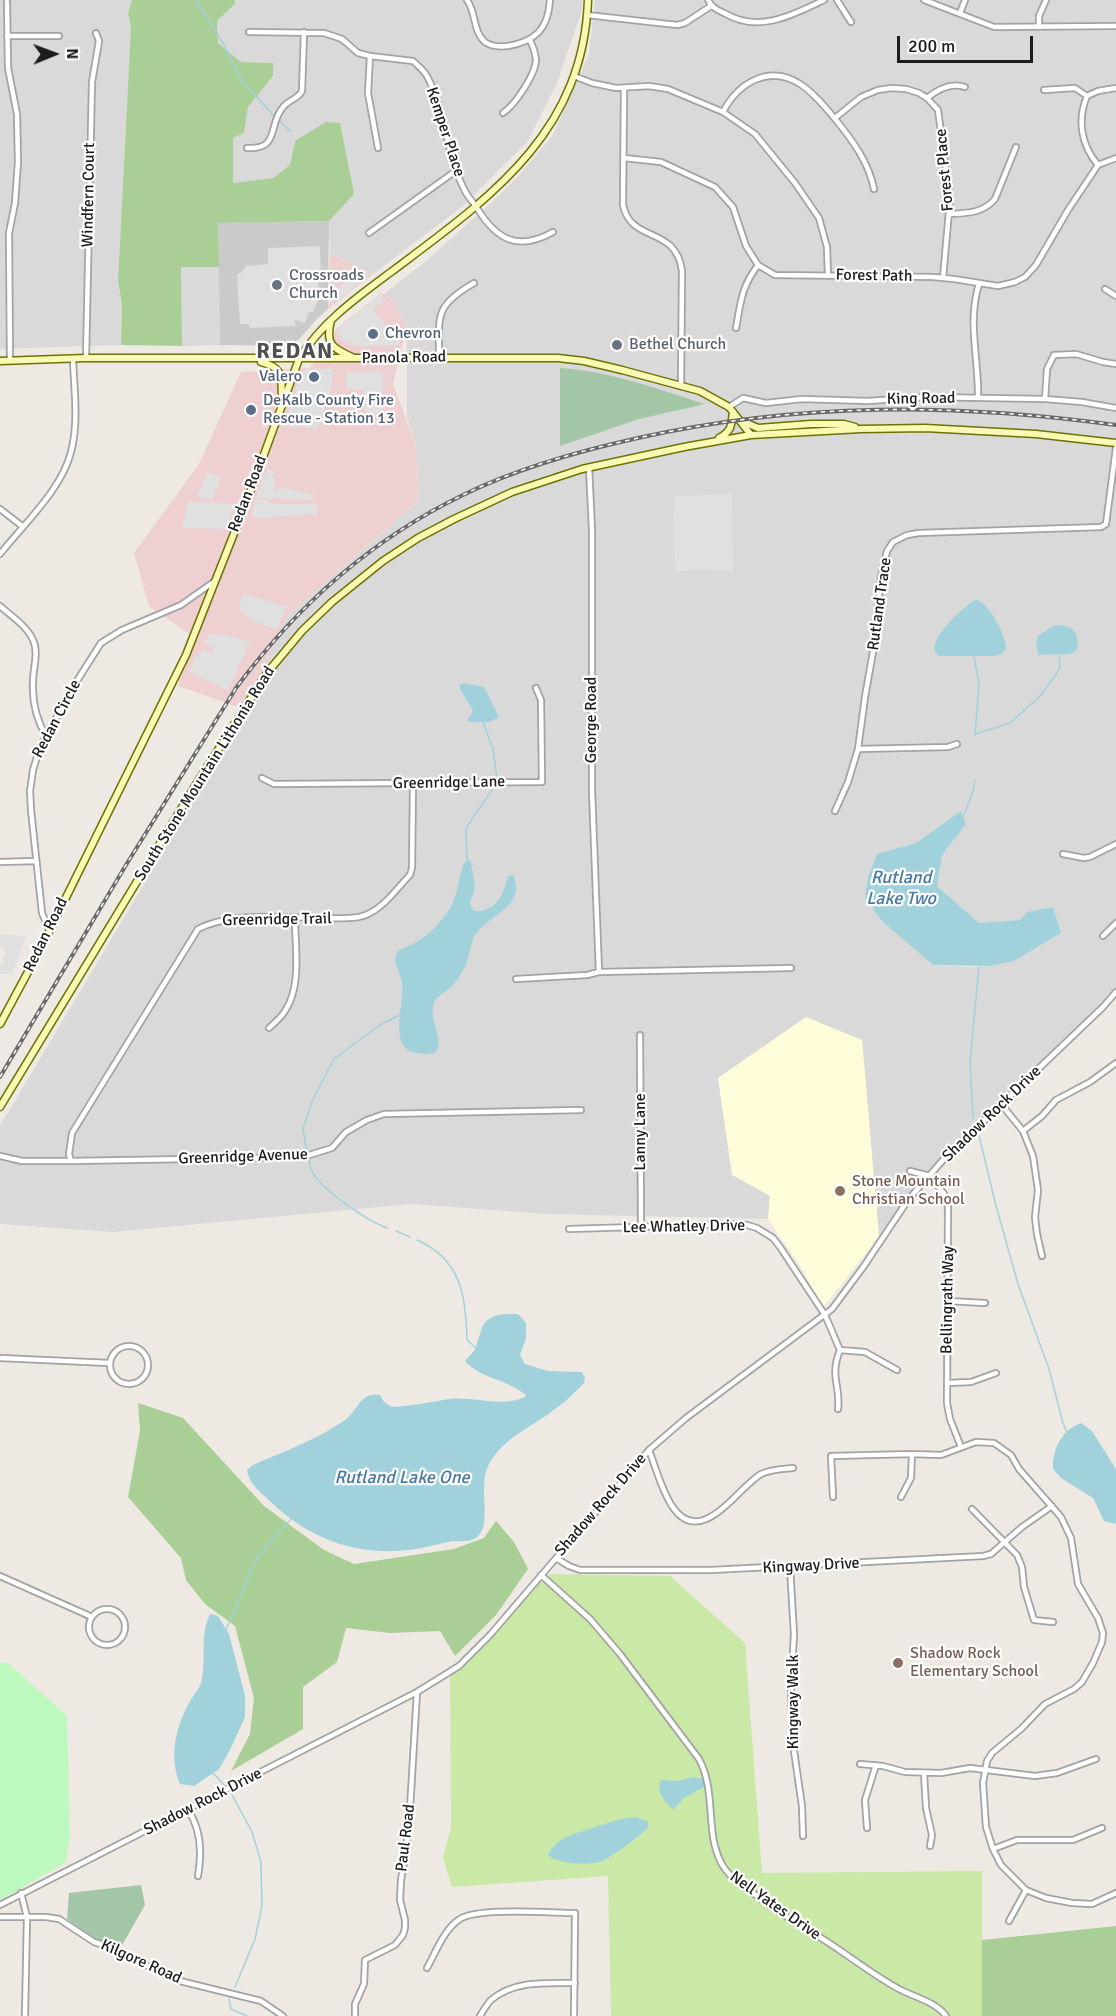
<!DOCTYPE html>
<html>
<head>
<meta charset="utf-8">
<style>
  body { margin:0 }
  #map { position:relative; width:1116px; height:2016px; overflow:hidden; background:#eee9e2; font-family:Signika,sans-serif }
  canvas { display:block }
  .north { position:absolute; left:24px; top:24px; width:60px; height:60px; -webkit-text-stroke:4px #fff; paint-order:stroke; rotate:89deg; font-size:16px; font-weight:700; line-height:24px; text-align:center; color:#1c1c1c }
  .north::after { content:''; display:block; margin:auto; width:21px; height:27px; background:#1c1c1c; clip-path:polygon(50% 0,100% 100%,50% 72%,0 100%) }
  .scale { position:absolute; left:897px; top:36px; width:136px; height:27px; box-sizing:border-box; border:3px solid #1c1c1c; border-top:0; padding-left:8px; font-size:18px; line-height:21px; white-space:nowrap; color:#1c1c1c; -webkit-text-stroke:4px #fff; paint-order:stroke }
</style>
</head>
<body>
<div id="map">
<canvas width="1116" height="2016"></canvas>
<div class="north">N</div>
<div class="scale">200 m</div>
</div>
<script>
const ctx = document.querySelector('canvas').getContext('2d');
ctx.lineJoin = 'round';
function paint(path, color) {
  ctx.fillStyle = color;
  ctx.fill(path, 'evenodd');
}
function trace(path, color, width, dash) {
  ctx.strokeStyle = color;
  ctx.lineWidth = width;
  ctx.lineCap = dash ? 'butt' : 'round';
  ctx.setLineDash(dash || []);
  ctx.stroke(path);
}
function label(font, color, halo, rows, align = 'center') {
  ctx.font = font + ' Signika,sans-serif';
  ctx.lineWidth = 4.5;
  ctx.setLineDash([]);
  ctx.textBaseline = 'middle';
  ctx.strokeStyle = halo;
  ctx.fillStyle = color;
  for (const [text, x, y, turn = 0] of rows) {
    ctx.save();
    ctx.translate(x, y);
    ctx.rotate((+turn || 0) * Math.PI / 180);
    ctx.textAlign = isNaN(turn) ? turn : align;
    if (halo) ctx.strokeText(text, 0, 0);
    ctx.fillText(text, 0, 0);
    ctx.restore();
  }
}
paint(new Path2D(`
  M 0,0 L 132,0 L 128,13 L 131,27 L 118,281 L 122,304 L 121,345 L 0,349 Z
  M 235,0 L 582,0 L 582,10 L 557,83 L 528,141 L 463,206 L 373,274 L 330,254 L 329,221 L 354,194 L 290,165 L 273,178 L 233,183 L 233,138 L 244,133 L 248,107 L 273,76 L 272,63 L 241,62 L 218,43 L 217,21 L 235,4 Z
  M 595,0 L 1116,0 L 1116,990 L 1101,1009 L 927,1176 L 879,1243 L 862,1040 L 770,1196 L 768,1219 L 548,1214 L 411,1204 L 113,1232 L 0,1224 L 0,1126 L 168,844 L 244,709 L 286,617 L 419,500 L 416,446 L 407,418 L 407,326 L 391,299 L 384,294 L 425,262 L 492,202 L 516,179 L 553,135 L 589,54 ZM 961,811 L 966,824 L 942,855 L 937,886 L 979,923 L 1020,920 L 1061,933 L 1014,961 L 991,966 L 969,967 L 933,965 L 865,897 L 868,877 L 877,854 L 916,843 Z
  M 181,267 L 219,267 L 220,345 L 182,346 Z`), '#dad9d9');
paint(new Path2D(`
  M 330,254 L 373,274 L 328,309 Z
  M 381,293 L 384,294 L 391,299 L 407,326 L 393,384 L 416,446 L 419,500 L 286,617 L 244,709 L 178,686 L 189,634 L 149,606 L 134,553 L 199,464 L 241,372 L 310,368 L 334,331 Z`), '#efd0d1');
paint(new Path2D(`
  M 806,1017 L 862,1040 L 879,1236 L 821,1310 L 805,1273 L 768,1219 L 770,1196 L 732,1175 L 718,1078 Z`), '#fffdd9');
paint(new Path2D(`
  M 329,221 L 328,309 L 317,319 L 293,346 L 220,345 L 218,223 Z`), '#cacaca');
paint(new Path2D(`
  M 550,1574 L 670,1576 L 745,1643 L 762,1873 L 982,1871 L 982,2016 L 611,2016 L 608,1876 L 452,1887 L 443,1858 L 451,1828 L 450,1671 C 484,1640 513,1602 550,1574 Z`), '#cae9a7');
paint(new Path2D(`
  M 132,0 L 235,0 L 235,4 L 217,21 L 218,43 L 241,62 L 273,63 L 273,76 L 248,107 L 244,133 L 233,138 L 233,183 L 273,178 L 290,165 L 295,141 L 326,122 L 340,123 L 354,194 L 329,221 L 218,223 L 219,267 L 181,267 L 182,346 L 121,345 L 122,304 L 118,281 L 131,27 L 128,13 Z
  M 138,1403 L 183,1418 L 264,1506 L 324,1550 L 354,1564 L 454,1549 L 484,1538 L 496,1521 L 514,1542 L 528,1569 L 496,1615 L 455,1656 L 440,1631 L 390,1633 L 346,1628 L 337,1662 L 303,1687 L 303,1729 L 231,1771 L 250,1734 L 254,1698 L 235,1626 L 205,1604 L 186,1580 L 181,1558 L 128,1497 L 140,1431 Z
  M 1116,1926 L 1116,2016 L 982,2016 L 982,1940 Z`), '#a9ce96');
paint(new Path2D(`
  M 560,368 C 610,371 657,389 705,404 L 639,419 L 560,446 Z
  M 141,1885 L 145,1905 L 121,1947 L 95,1939 L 67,1919 L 69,1893 Z`), '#a3c7a6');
paint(new Path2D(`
  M 0,1663 L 8,1663 L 67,1716 L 70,1836 L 65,1863 L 0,1900 Z`), '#bdf9bf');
paint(new Path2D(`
  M 320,246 L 321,276 L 318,286 L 322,288 L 314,311 L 308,313 L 305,324 L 298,320 L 294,321 L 296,326 L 251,328 L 248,324 L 240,324 L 237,274 L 241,273 L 246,266 L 268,264 L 268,248 Z
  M 360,269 L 370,274 L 338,300 L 335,297 L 334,301 L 328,306 L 328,285 L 332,282 L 338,289 Z
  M 381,294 L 385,300 L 373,309 L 386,326 L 387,340 L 399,340 L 400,345 L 357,346 L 343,341 L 336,331 Z
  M 307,369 L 333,369 L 331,390 L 317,429 L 313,429 L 299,425 L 297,429 L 284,425 L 302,373 Z
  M 346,372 L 383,372 L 383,413 L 369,414 L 369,411 L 365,411 L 364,390 L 351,389 L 346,390 Z
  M 267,469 L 274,472 L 273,478 L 275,479 L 273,490 L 277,491 L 279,487 L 314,495 L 312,500 L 256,498 Z
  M 207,472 L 221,477 L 212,500 L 208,498 L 207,500 L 197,496 Z
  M 732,494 L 733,570 L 675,571 L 674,496 Z
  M 256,499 L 268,500 L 270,504 L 317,504 L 317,514 L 256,518 L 252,514 Z
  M 188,501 L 234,504 L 225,529 L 182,528 Z
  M 243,593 L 287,607 L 277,629 L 251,620 L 239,609 Z
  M 209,634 L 229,636 L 250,642 L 228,690 L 189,672 L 195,658 L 202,650 L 212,653 L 214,648 L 204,644 Z
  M 0,934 L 26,936 L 12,974 L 0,974 L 0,963 L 3,963 L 3,955 L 5,955 L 6,952 L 4,951 L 4,947 L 0,947 Z`), '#e0e0e0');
paint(new Path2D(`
  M 977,600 C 991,605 1006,636 1006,650 L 1001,654 L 994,656 L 939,656 C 921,644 963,608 973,601 Z
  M 1061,625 C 1075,627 1080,636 1077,650 L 1070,654 L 1039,655 L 1036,646 L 1038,636 L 1053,626 Z
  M 464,683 L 484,687 L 499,717 L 490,722 L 469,722 L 467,720 L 473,711 L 460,689 L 460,685 Z
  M 961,811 L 966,824 L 942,855 L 937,886 L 979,923 L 1020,920 L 1027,912 L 1053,907 L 1061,933 L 1014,961 L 991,966 L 933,965 L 881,920 L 865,897 L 868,877 L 877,854 L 916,843 Z
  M 467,859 L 471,861 L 475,888 L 470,903 L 471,907 L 474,911 C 496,913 504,894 508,876 L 513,875 C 528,907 485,916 474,937 C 471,943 470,952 468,959 C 465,968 459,977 454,984 C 447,993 435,994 433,1007 C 430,1023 444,1037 436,1052 C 430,1055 424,1054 417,1053 C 387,1049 405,1004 402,984 C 401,972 390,960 399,950 C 426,941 449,918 457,891 C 460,879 460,869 467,859 Z
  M 505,1314 L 518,1314 L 526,1323 L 526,1338 L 520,1355 L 525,1364 L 548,1371 L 582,1372 L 585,1378 L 584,1383 C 574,1394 561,1405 550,1413 C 527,1429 501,1440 488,1466 C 478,1486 492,1524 478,1536 C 469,1544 458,1540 448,1542 C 434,1545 421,1549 408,1550 C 355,1556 308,1538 271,1502 C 261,1493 248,1483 247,1470 L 253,1465 C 284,1451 317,1440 345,1420 C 358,1410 361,1391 380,1395 L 384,1402 L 392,1407 C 412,1406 430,1402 449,1399 C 475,1396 500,1408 525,1397 L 526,1395 C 507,1379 481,1379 465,1361 C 468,1357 473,1353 475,1349 C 483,1330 479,1317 505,1314 Z
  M 1081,1423 L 1092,1431 L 1116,1469 L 1116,1524 L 1104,1521 L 1093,1498 L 1061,1478 L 1053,1469 C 1052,1449 1062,1430 1081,1423 Z
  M 210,1614 L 218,1616 L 229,1634 L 245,1696 L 245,1717 L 229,1752 L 219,1769 L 194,1786 L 180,1784 C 169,1757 175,1729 189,1703 C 193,1695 201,1688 202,1679 C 206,1657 200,1634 210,1614 Z
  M 692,1777 L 705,1779 L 707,1785 L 684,1798 L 674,1809 L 672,1809 C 665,1801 655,1791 661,1780 L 678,1781 Z
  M 636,1817 L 648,1822 L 648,1828 C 639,1837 613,1856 602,1861 C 591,1866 556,1864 548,1855 C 556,1837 578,1833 595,1827 C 612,1822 617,1819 636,1817 Z`), '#a1d2dc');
trace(new Path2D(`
  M 196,0 L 223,43 L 242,81 L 275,117
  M 279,120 L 291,132
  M 974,656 L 979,685 L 975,734 L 1010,723 L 1041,695 L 1060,668 L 1059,655
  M 483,722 L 493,749 L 497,778
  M 964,816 L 973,791 L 975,780
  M 467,859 L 466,828 L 492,790
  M 973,1118 L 970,1062 L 979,967
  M 978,1131 L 995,1202 L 1018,1284 L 1049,1369 L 1063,1423 L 1067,1432
  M 307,1152 L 303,1129 L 313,1099 L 334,1059 L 380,1025 L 400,1015
  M 309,1160 C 310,1168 314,1176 319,1181 C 333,1197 368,1221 387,1228
  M 396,1231 L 410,1237
  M 417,1240 C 462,1260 466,1297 467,1340 L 475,1347
  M 226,1630 L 254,1564 L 263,1550 L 292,1518
  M 213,1773 L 227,1788
  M 230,1791 L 252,1832 L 261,1862 L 262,1906 L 255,1939 L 235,1987
  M 229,1999 L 231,2009 L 247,2016`), '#a1d2dc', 1.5);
const street = new Path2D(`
  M 467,0 C 476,12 473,32 485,42 C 492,47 500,47 508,46 C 536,41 548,29 550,0
  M 708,0 C 712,8 718,10 726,14 C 759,33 793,15 824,0
  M 837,0 L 851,22
  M 924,0 L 994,27 L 1116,26
  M 7,2 L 8,68 L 17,114 L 18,162 L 15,203 L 9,233 L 10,361
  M 960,13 L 965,0
  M 587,15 L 677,25 L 685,23 L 711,6
  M 1039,27 L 1039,16 L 1046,0
  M 249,32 L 324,33 L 342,39 L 358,53 L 370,56 L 413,61 C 418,66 425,71 428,78 C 445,111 447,156 464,189 C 467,196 473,202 477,208 C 497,241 519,251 553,232
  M 7,36 L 59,36
  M 370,56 L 368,93 L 378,148
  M 574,76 L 592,83 L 616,88 L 649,86 L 668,89 L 723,112 L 755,134 L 795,183 L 819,218 L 827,247 L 828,276
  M 624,88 L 623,205 C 631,244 676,225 682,271 L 681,386
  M 1044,90 L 1075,88 L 1087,96
  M 927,98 C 938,89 951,82 965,87
  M 723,112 C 738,83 769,64 800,84 C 814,93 826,108 836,120 C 853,141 869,163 874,189
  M 503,113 C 515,105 536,74 536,59 C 535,52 533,46 530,40
  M 835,118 L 861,97 L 878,90 L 892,88 L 906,89 L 919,93 L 927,98 L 938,110 L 950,200 L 943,278
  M 247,148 C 281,150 267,124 284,106 C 289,100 298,99 302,91 L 304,32
  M 624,158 L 661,162 L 715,187 L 733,207 L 746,246 L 758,265 L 775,275 L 933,277 L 954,279 L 998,286 L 1015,282 L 1025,277 L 1036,265 L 1068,210 L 1098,165 L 1116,158
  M 1098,165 C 1081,145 1077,120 1087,96 L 1098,91 L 1116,88
  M 951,214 C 968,213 983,213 995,199 L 1016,147
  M 369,233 L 457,170
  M 1105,289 L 1116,296
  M 736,328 C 741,301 741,288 758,265
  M 1054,355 L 1076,354 L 1103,362 L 1116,364
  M 86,358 L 92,82 L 99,41 L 96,33
  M 439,358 C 439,316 434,306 474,283
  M 978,398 C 979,358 967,323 979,284
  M 1045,399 L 1047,369 L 1054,355
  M 729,407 L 743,398 L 766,403 L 802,399 L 868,401 L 926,397 L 1045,399 L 1082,402 L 1116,408
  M 0,509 L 22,526
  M 0,554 C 24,524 62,489 71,452 C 79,422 74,389 73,359
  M 0,606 C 11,616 27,626 33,640 C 39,652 33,668 33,682 C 32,701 36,719 46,736
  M 858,749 L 948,747 L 957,744
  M 262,778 L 274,784 L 542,782 L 541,700 L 536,688
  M 835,811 L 848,782 L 858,749 L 865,697 L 874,646 L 881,577 L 887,551 L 893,542 L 907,535 L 919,533 L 1101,527 L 1106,524 L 1116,448
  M 1063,854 L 1084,858 L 1090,857 L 1116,844
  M 0,862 L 36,861
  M 49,930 L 42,913 L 31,810 L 30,791 L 33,770 L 40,747 L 75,684 L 101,643 L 122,630 L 181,605 L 215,581
  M 1103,936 L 1116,923
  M 599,972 L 791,968
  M 516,979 L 587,975 L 599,972 L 592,791 L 592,530 L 589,467
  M 269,1028 C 274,1023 281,1018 285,1011 C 302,986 295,947 295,918
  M 640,1035 L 641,1228
  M 1001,1104 L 1023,1131 L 1033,1156 L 1038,1190 L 1035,1217 L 1037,1234 L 1042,1256
  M 1023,1131 L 1042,1116 L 1056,1100 L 1090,1082 L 1116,1063
  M 0,1156 L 22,1161 L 71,1161 L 303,1157 L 332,1148 L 346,1132 L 367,1120 L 384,1114 L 581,1110
  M 71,1161 L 69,1154 L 72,1133 L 198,929 C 232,911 287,918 325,918 C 340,918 358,920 370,913 C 386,905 398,887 410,875 L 412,868 L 413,784
  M 910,1171 L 930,1176 L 944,1194 L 948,1207 L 947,1403 L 950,1419 L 961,1447
  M 569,1229 L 734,1224 L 747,1225 L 757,1228 L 773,1238 L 780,1247 L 825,1315 L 840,1350 L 865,1352 L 897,1370
  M 948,1301 L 985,1303
  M110 1365a19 19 0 1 1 38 0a19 19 0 1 1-38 0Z
  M 0,1358 L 109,1363
  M 948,1383 L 971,1382 L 996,1373
  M 838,1409 C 841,1386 829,1377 840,1350
  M 649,1450 C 656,1468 661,1489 672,1506 C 701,1550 737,1488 761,1474 C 771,1469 782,1469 793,1468
  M 833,1497 L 831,1456 L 912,1454 L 941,1455 L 976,1442 L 994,1443 L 1011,1455 L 1019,1469 L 1061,1517 L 1071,1538 L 1078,1584 L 1098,1618 L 1103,1633 L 1102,1642 L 1093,1663 L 1082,1682 L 1074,1689 L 1045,1704 L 1021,1729 L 992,1753 L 987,1761 L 983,1783 L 986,1827 L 993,1849 L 1001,1865 L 1026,1890 L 1046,1898 L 1072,1903 L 1092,1904 L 1116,1893
  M 901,1497 L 911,1478 L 912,1454
  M 972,1509 L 1017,1555 L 1022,1567 L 1024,1587 L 1034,1620 L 1053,1622
  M 556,1558 L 569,1566 L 580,1570 L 711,1570 L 983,1556 L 991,1554 L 1022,1527 L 1052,1506
  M 790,1567 L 794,1634 L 791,1689 L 793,1744 L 802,1806 L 803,1836
  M 541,1575 L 590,1619 L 620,1654 L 699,1759 C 718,1794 703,1838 725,1869 C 732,1879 743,1886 753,1893 C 774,1909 796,1923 818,1936 C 846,1953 871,1974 899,1989 C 914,1997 936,2002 946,2016
  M 0,1576 L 92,1617
  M89 1627a18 18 0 1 1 36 0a18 18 0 1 1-36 0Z
  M 860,1764 L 883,1766 L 905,1772 L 941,1773 L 970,1768 L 1035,1776 L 1057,1773 L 1096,1759
  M 924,1773 L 926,1808 L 932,1835 L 930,1846
  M 188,1810 C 201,1829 202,1853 198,1876
  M 867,1828 L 865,1800 L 876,1765
  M 993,1849 L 1017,1840 L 1073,1840 L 1102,1828
  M 21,1893 L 27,1917 L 25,2016
  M 0,1905 L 417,1692 L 459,1666 L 490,1635 L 649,1450 L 686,1418 L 832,1309 L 864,1266 L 908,1200 L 943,1160 L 1103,1007 L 1116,992
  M 0,1917 L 46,1917 L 59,1919 L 94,1942 L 115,1949 L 163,1974 L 180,1981 L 261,2001 L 283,2016
  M 1009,1921 L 1026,1890
  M 427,1968 C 436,1952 444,1929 460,1919 C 478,1907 551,1913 575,1913 L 574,2016
  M 355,2016 L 355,2004 L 364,1984 L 365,1960 L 395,1945 L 403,1935 L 405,1928 L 405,1920 L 400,1900 L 401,1880 L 406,1851 L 410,1809 L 417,1692
  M 480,2016 C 483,2011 487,2004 491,2000 C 514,1980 547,1983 575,1983`);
const secondary = new Path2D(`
  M 331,320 C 325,345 332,348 354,358
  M 0,361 L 86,358 L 558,358 L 584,361 L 622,370 L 700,391 L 729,407 L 751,435
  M 261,362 C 285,368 281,378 282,399
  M 744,422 L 758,428 L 811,424 L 844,424 L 855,427
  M 719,438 C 732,431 731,426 733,412
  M 0,1024 L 43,944 L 186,655 L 248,498 L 299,359 C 322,322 356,298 391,272 C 488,199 583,135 588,0
  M 0,1107 L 195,786 L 267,673 L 302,631 L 332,602 L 383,561 L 418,538 L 454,519 L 512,492 L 582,469 L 684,447 L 751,435 L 861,429 L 925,428 L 1036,434 L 1116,443`);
trace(street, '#a3a3a3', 8);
trace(secondary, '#6c7204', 9);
trace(street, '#fff', 4.5);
trace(secondary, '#f9f9b4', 6);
const rail = new Path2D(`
  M 0,1077 L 126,865 L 236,688 C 296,607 372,539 463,495 C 518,468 579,451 638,438 C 800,402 953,403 1116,425`);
trace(rail, '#6a6a6a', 4);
trace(rail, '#fff', 1.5, [4.5]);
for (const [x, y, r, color] of [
  [277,285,6,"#6b7280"],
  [373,334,6,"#5c6f8a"],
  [617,345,6,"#6b7280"],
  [314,377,6,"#5c6f8a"],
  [251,410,6,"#5c6f8a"],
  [840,1191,6,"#8d6e63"],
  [898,1663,6,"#8d6e63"]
]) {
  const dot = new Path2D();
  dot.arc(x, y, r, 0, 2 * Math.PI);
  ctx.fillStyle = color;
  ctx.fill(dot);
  trace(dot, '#fff', 2);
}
label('16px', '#1c1c1c', '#fff', [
  ["Kemper Place",445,132,72],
  ["Forest Place",945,170,-95],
  ["Windfern Court",89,195,-89],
  ["Forest Path",874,276,1],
  ["Panola Road",404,358,-1],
  ["King Road",921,399,-1],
  ["Redan Road",248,494,-69],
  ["Rutland Trace",880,604,-82],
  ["Redan Circle",57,719,-62],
  ["George Road",592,720,-90],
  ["South Stone Mountain Lithonia Road",205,774,-58],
  ["Greenridge Lane",449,783,-1],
  ["Greenridge Trail",277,920,-1],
  ["Redan Road",46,935,-64],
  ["Shadow Rock Drive",992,1114,-44],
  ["Lanny Lane",641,1132,-90],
  ["Greenridge Avenue",243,1157,-2],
  ["Lee Whatley Drive",684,1227,-1],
  ["Bellingrath Way",948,1300,-89],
  ["Shadow Rock Drive",601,1505,-49],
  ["Kingway Drive",811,1566,-3],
  ["Kingway Walk",794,1702,-90],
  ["Shadow Rock Drive",203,1802,-27],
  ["Paul Road",406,1838,-83],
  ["Nell Yates Drive",775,1906,35],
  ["Kilgore Road",141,1962,24]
]);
label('16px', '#5b616d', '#fff', [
  ["Crossroads",289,276],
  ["Church",289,294],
  ["Bethel Church",629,345]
], 'left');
label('16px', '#4e5e75', '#fff', [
  ["Chevron",385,334],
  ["Valero",302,377,"right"],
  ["DeKalb County Fire",263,401],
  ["Rescue - Station 13",263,419]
], 'left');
label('16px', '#785e54', '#fff', [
  ["Stone Mountain",852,1182],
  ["Christian School",852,1200],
  ["Shadow Rock",910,1654],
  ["Elementary School",910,1672]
], 'left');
label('italic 18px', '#467aa4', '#fff', [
  ["Rutland",901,878],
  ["Lake Two",901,899],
  ["Rutland Lake One",402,1478]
]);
ctx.letterSpacing = '1.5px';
label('bold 22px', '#4f4f4f', '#fff', [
  ["REDAN",295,352]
]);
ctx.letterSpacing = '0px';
</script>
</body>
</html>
